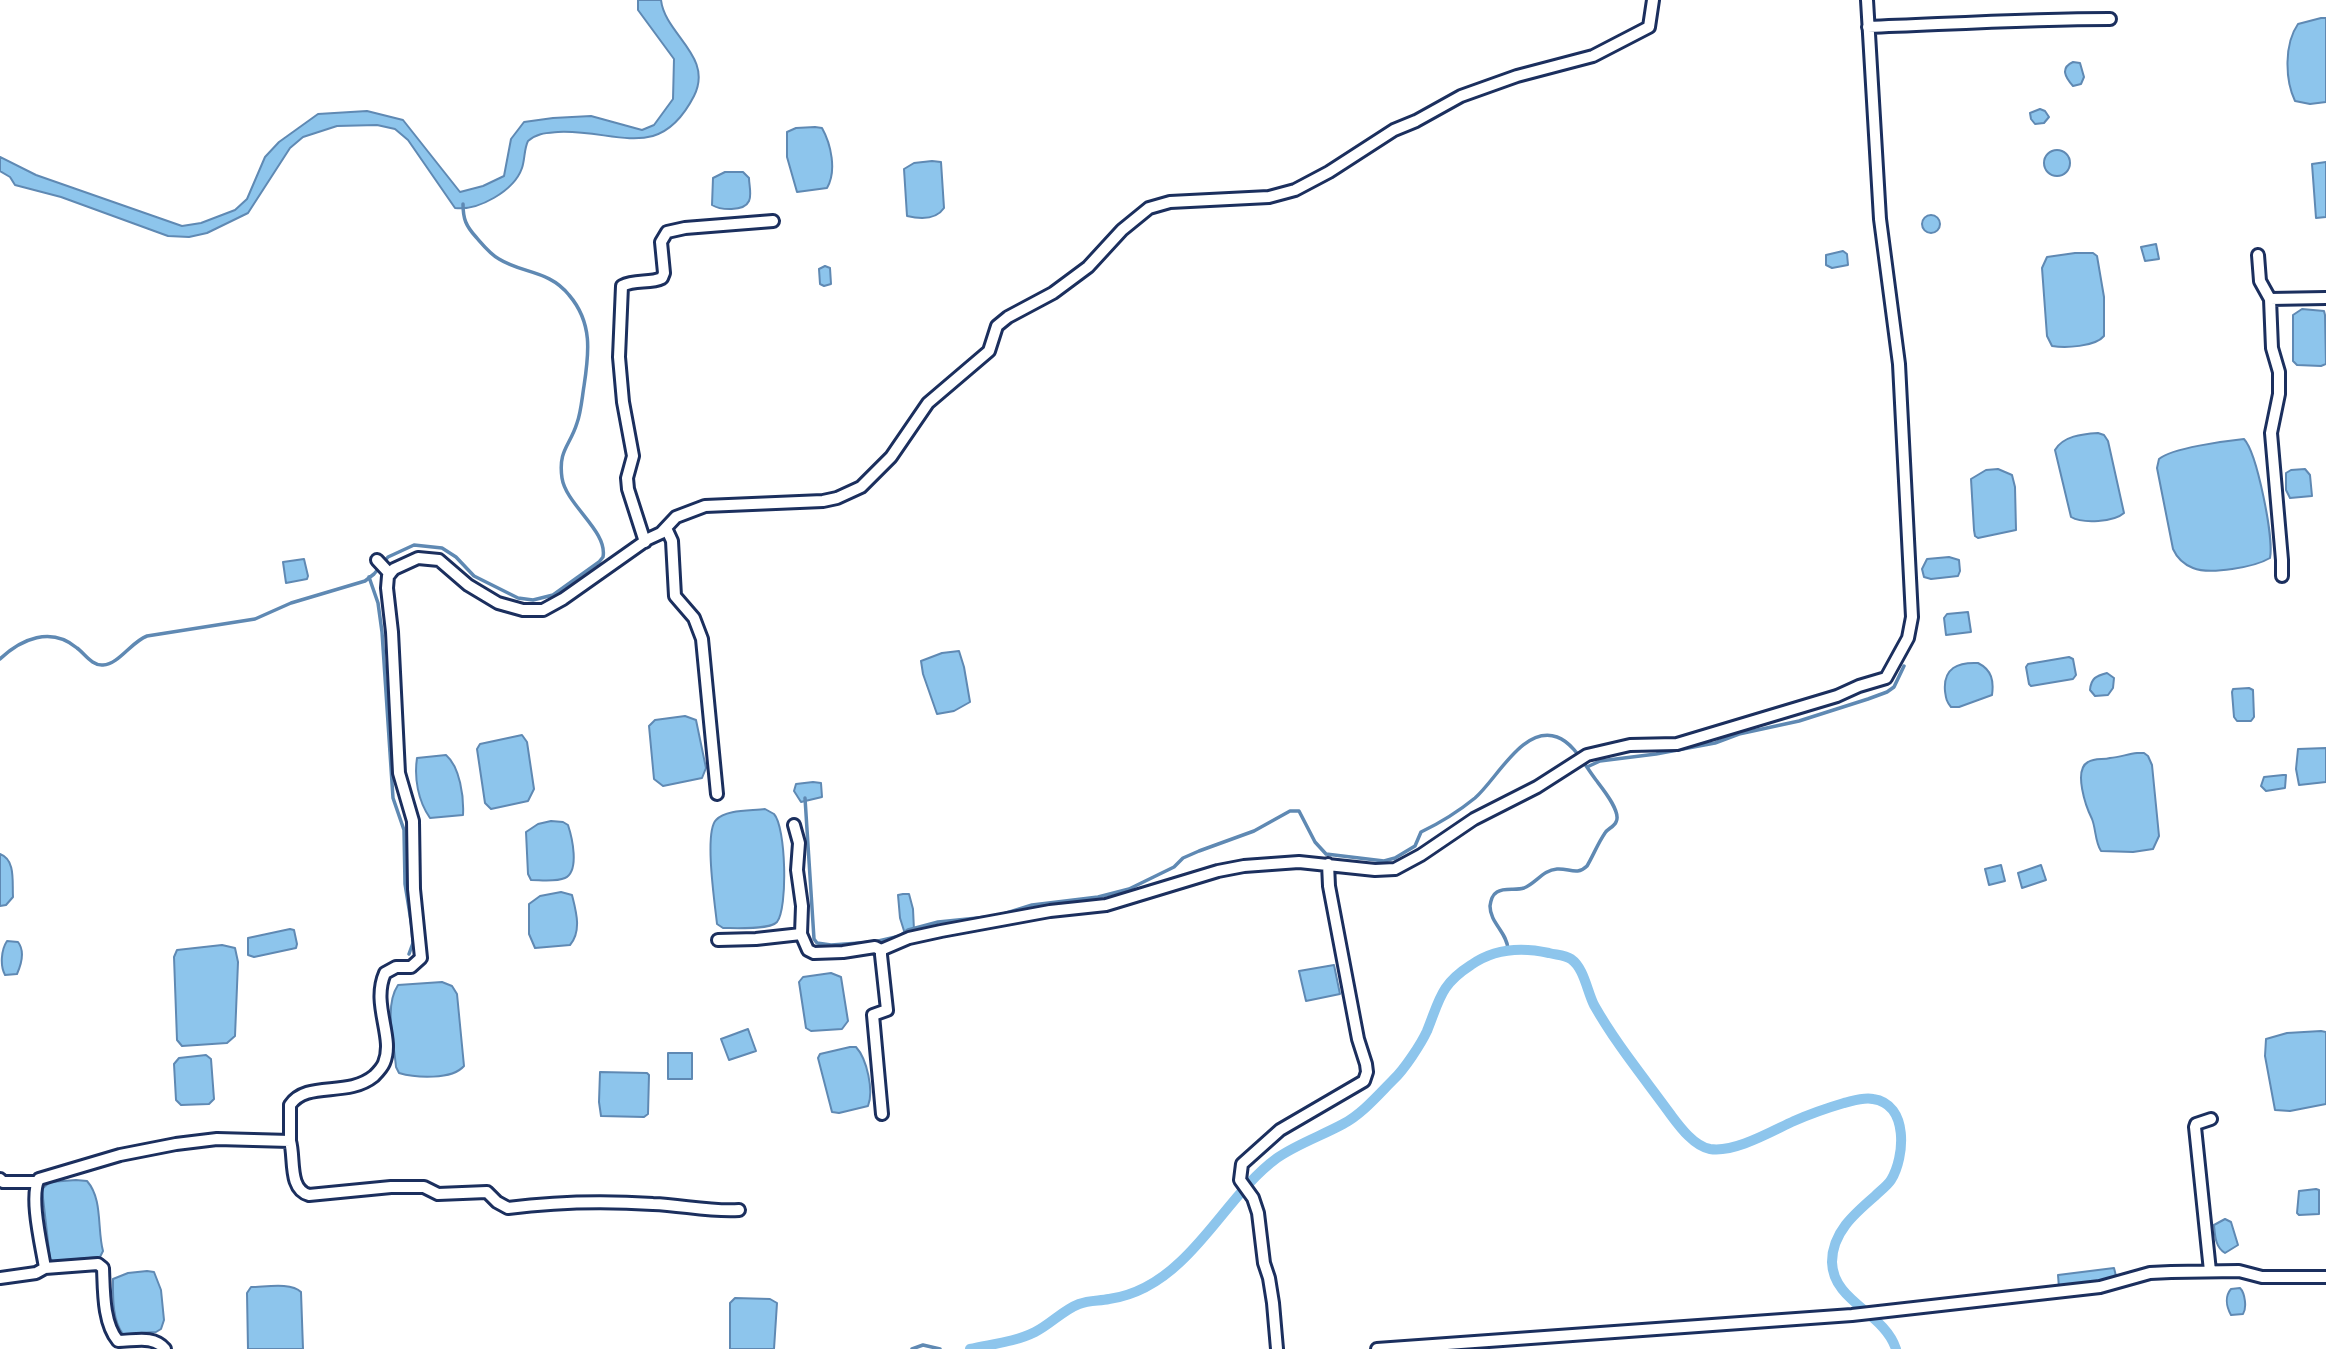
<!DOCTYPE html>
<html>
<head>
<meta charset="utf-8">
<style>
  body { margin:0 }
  canvas { display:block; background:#fff }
</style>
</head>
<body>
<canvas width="2326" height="1349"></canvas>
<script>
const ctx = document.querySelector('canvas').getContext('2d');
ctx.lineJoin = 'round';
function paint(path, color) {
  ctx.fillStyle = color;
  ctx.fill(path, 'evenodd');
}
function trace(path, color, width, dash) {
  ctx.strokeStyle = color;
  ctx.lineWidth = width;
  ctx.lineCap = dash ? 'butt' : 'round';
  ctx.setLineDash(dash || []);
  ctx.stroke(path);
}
const water = new Path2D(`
  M 638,0 L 661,0 C 665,35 714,56 694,96 C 659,164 616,129 558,132 C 546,133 537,133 528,141 C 524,149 525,159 522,168 C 514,191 478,211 455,208 L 408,140 L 395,129 L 377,125 L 337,126 L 303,137 L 290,148 L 248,213 L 207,233 L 189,237 L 168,236 L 61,197 L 15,185 L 10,177 L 0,171 L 0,157 L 36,175 L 182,226 L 201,223 L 235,210 L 247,199 L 265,157 L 279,142 L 318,114 L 367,111 L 403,120 L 460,192 L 483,186 L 504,176 L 511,139 L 524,122 L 553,118 L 591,116 L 642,130 L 654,125 L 673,99 L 674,59 L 638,10 Z
  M 2321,18 L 2326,18 L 2326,102 L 2310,104 L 2295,101 C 2285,80 2284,44 2298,24 Z
  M 2073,62 L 2080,63 L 2084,77 L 2081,84 L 2073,86 C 2065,77 2060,68 2073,62 Z
  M 2040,109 L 2045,111 L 2049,117 L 2044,123 L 2035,124 L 2031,119 L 2030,113 Z
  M 815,127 L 822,128 C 831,144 837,171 827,188 L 797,192 L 787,157 L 787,132 L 796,128 Z
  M2044 163a13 13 0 1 1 26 0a13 13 0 1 1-26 0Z
  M 932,161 L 941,162 L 944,208 C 936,220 920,219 907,216 L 904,169 L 914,163 Z
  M 2326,162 L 2326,217 L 2316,218 L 2312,164 Z
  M 725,172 L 743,172 L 749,178 C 749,185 752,195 749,201 C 744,212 720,210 712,205 L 713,178 Z
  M1922 224a9 9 0 1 1 18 0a9 9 0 1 1-18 0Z
  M 2156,244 L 2159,259 L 2145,261 L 2141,247 Z
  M 1843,251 L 1847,254 L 1848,265 L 1832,268 L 1826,265 L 1826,255 Z
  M 2075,253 L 2093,253 L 2097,256 L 2104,297 L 2104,336 C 2095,347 2065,348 2052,346 L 2047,336 L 2042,268 L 2047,257 Z
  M 825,266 L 830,268 L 831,284 L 824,286 L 820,284 L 819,269 Z
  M 2302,309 L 2324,311 L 2325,315 L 2326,364 L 2321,366 L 2297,365 L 2293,361 L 2293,315 Z
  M 2098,433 L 2104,435 L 2108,441 L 2124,513 C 2114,522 2083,524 2071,517 L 2055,450 C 2063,436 2082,434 2098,433 Z
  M 2244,439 C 2257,453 2274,538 2270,558 C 2255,567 2210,575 2193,568 C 2183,564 2177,558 2173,549 L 2157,468 L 2159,459 C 2172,448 2225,441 2244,439 Z
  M 1998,469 L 2012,475 L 2015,487 L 2016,530 L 1978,538 L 1975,536 L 1974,530 L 1971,479 L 1986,470 Z
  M 2305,469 L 2310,475 L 2312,496 L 2290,498 L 2286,490 L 2286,473 L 2291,470 Z
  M 1949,557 L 1959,560 L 1960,571 L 1958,576 L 1931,579 L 1924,577 L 1922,569 L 1927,559 Z
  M 304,559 L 308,576 L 307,579 L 286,583 L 283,562 Z
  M 1968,612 L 1971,632 L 1946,635 L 1944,618 L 1947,614 Z
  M 959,651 L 964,667 L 970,702 L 954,711 L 937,714 L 923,674 L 921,661 L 942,653 Z
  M 2069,657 L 2073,659 L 2076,675 L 2073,679 L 2031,686 L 2029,684 L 2026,667 L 2028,664 Z
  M 1978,663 C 1992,670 1994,681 1992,695 L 1959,707 L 1951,707 C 1946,701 1946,698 1945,691 C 1943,668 1958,662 1978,663 Z
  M 2107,673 L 2114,678 L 2113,688 L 2108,695 L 2095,696 L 2090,690 C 2091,678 2096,676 2107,673 Z
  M 2249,688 L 2253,690 L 2254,717 L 2251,721 L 2237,721 L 2234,717 L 2232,692 L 2233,689 Z
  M 685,716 L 696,720 L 706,768 L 702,778 L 663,786 L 654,779 L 649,726 L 655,720 Z
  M 522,735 L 527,742 L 534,789 L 528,801 L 491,809 L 485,803 L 477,749 L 480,744 Z
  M 2326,748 L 2326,782 L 2299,785 L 2296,769 L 2298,749 Z
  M 2137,753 L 2144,753 L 2148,756 L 2152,765 L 2159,836 L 2153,849 L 2133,852 L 2101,851 C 2095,842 2096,829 2092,819 C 2086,807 2073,770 2088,762 C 2095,758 2103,760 2110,758 C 2120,757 2128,754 2137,753 Z
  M 446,755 C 460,767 464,797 463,815 L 430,818 C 418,801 414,778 417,758 Z
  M 2283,775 L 2286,775 L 2285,788 L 2266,791 L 2261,786 L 2264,777 Z
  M 813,782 L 821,783 L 822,797 L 801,802 L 794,791 L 796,784 Z
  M 765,809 C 765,809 774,814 774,814 C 786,827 788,908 777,922 C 770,930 735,928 723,928 L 717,924 C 715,905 704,832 716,820 C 726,809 752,811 765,809 Z
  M 551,821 L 563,822 L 568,825 C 572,837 580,871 565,878 C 556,882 541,880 531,880 L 528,874 L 526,832 L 538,824 Z
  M 0,854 C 16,860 12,882 13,897 L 6,905 L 0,906 Z
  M 2001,865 L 2005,881 L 1989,885 L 1985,869 Z
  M 2041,865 L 2046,880 L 2022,888 L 2018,873 Z
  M 561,892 L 572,895 C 576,911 582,931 570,945 L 535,948 L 529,934 L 529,904 L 540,896 Z
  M 903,894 L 909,894 L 913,909 L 914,930 L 905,934 L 900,918 L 898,895 Z
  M 290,929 L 294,930 L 297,944 L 296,948 L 254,957 L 248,955 L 248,938 Z
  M 7,941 L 18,942 C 25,951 21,965 17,974 L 5,975 C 0,966 1,950 7,941 Z
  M 222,945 L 235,948 L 238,962 L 235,1036 L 227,1043 L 182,1046 L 177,1040 L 174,957 L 177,950 Z
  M 1334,965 L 1340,994 L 1306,1001 L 1299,971 Z
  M 831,973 L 841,977 L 848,1021 L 842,1029 L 811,1031 L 806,1028 L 799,982 L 803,977 Z
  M 442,982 L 452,986 L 457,994 L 464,1066 C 452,1080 416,1078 399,1073 L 396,1067 C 394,1042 384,1006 398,985 Z
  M 748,1029 L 756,1051 L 729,1060 L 721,1039 Z
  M 2321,1031 L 2326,1032 L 2326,1104 L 2290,1111 L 2275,1110 L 2265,1056 L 2266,1039 L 2287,1033 Z
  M 850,1047 L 856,1047 C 867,1059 874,1091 868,1106 L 839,1113 L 832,1112 L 818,1058 L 820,1054 Z
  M 668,1053 L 692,1053 L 692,1079 L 668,1079 Z
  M 206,1055 L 211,1059 L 214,1099 L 209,1104 L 181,1105 L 176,1100 L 174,1064 L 179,1058 Z
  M 600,1072 L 647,1073 L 649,1075 L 648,1114 L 644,1117 L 601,1116 L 599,1102 Z
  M 76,1180 L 87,1181 C 103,1199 97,1229 103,1251 L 100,1257 L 53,1261 L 50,1259 L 42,1189 L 50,1182 Z
  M 2316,1189 L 2319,1190 L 2319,1214 L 2299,1215 L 2297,1213 L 2299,1191 Z
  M 2225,1219 L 2231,1222 L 2238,1245 L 2225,1253 C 2215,1247 2215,1235 2214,1225 Z
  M 2114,1268 L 2117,1280 L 2059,1288 L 2058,1275 Z
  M 147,1271 L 154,1272 L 161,1290 L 164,1320 L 161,1329 L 156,1332 L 123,1334 C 112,1320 113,1296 113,1279 L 128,1273 Z
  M 251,1287 C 265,1287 291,1282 301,1292 L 303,1349 L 248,1349 L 247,1293 Z
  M 2240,1288 C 2245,1293 2247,1308 2243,1314 L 2231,1315 C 2226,1306 2225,1296 2231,1289 Z
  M 735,1298 L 770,1299 L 777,1303 L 774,1349 L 730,1349 L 730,1303 Z`);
paint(water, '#8dc5ec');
trace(water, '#5f89b3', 2);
trace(new Path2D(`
  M 369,577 L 378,603 L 382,632 L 393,798 L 404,830 L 405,884 L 412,927 L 413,943 L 409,954
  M 0,659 C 21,639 51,626 77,648 C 85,654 92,666 103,665 C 119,664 131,642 147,636 L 255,619 L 291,603 L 365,581 L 374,574 L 388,557 L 414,545 L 442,548 L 456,557 L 474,576 L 518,598 L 533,600 L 553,595 L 599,562 L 603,557 C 608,531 566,505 562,478 C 558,450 570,446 577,423 C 581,412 582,398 584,386 C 589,353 593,323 569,295 C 549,270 523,274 499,259 C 490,254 483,245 476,237 C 466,226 463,219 463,204
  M 1587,767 L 1600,761 L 1656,754 L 1715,743 L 1739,734 L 1799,721 L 1868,699 L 1887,692 L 1894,687 L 1904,666
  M 805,798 L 814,939 L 817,943 L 831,945 L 874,942 L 900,936 L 908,930 L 938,922 L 997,916 L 1032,905 L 1098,897 L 1129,889 L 1174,867 L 1183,858 L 1199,851 L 1254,831 L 1290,811 L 1299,811 L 1315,842 L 1326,854 L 1384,861 L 1395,858 L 1415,846 L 1421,832 C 1440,823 1459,811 1475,798 C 1497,779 1523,725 1557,737 C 1574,743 1585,766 1596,780 C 1602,788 1622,812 1616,822 C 1614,827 1607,829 1605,833 C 1598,843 1593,856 1587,866 C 1577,876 1569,868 1557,869 C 1543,870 1536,883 1524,888 C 1516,891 1505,887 1497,892 C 1492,895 1491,900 1490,906 C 1490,923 1507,932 1508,949
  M 912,1349 L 923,1345 L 940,1349`), '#5f89b3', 3.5);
trace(new Path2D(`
  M 970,1349 C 992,1344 1015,1342 1035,1332 C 1051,1324 1063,1310 1079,1304 C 1089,1300 1099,1301 1109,1299 C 1136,1295 1160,1281 1180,1262 C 1214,1231 1240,1185 1277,1158 C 1297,1144 1321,1136 1343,1124 C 1362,1114 1378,1095 1393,1080 C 1404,1070 1421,1044 1427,1031 C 1440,999 1440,985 1471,965 C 1495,948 1522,947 1549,953 C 1557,955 1565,955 1571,959 C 1584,968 1587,991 1594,1005 C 1616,1044 1645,1079 1671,1115 C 1680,1127 1694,1146 1710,1149 C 1735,1153 1772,1131 1794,1121 C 1810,1114 1827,1108 1844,1103 C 1853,1101 1863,1097 1873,1099 C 1909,1104 1905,1157 1891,1180 C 1887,1186 1880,1191 1875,1196 C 1854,1214 1832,1233 1832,1262 C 1833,1302 1884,1312 1896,1349`), '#8dc5ec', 10);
const minor = new Path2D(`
  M 1868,27 C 1949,24 2029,19 2110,19
  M 2258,255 L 2260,281 L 2270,299 L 2272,348 L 2279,372 L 2279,394 L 2271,433 L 2282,560 L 2282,576
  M 2270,299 L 2326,298
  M 666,528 L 672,541 L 675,596 L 694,618 L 702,639 L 717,794
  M 645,542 L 628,489 L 627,478 L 633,456 L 623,402 L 619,357 L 622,286 C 635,279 650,284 662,278 L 664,273 L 661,242 L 667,232 L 685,228 L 773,221
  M 377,560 L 390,574
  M 794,825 L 799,843 L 797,870 L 802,906 L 801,934 L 808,950 L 814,953 L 843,952 L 875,947 L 881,950
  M 718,940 L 756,939 L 801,934
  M 882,1114 L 873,1015 L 887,1010 L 881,955 L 881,950 L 909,938 L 941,931 L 1050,911 L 1106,905 L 1218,871 L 1244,866 L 1299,862 L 1375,870 L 1395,869 L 1421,855 L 1474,819 L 1537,787 L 1587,755 L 1630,745 L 1677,744 L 1837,696 L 1859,686 L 1886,678 L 1908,638 L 1912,617 L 1899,364 L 1880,219 L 1867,0
  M 290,1141 L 290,1105 C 307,1080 347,1098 374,1076 C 378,1072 382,1068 384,1063 C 395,1037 371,1005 385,973 L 396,967 L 411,967 L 421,958 L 414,889 L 413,821 L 399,773 L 392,632 L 387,588 L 388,576 L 394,569 L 418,558 L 439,560 L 468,585 L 498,603 L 523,610 L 543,610 L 563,599 L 648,539 L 661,533 L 676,517 L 705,506 L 823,501 L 837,498 L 861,487 L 891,457 L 928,403 L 989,351 L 997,326 L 1008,317 L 1053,293 L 1088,267 L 1122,230 L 1149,208 L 1170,202 L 1269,197 L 1295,190 L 1329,172 L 1394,130 L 1416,121 L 1461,96 L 1517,76 L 1593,56 L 1649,27 L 1653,0
  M 0,1179 L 3,1182 L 37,1182
  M 45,1268 C 42,1248 29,1196 39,1179 L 120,1155 L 176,1144 L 217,1139 L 290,1141 C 295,1158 288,1189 309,1195 L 391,1187 L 424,1187 L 438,1194 L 487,1192 L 497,1202 L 508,1208 C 555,1202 606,1201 653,1204 C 682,1205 710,1212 739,1210
  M 2210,1271 L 2195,1127 L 2196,1124 L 2211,1119
  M 0,1278 L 36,1273 L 45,1268 L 98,1264 L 103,1268 C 104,1291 103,1323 118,1341 C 135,1341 153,1335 165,1349
  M 1277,1349 L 1273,1303 L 1269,1278 L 1264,1263 L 1258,1213 L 1253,1198 L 1240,1180 L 1242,1164 L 1280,1130 L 1364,1081 L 1367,1072 L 1366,1064 L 1358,1039 L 1329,886 L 1328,864
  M 1377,1349 L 1852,1315 L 2100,1287 L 2150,1273 L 2171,1272 L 2239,1271 L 2262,1277 L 2326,1277`);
trace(minor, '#1b2f5e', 16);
trace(minor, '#fff', 10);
</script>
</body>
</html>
